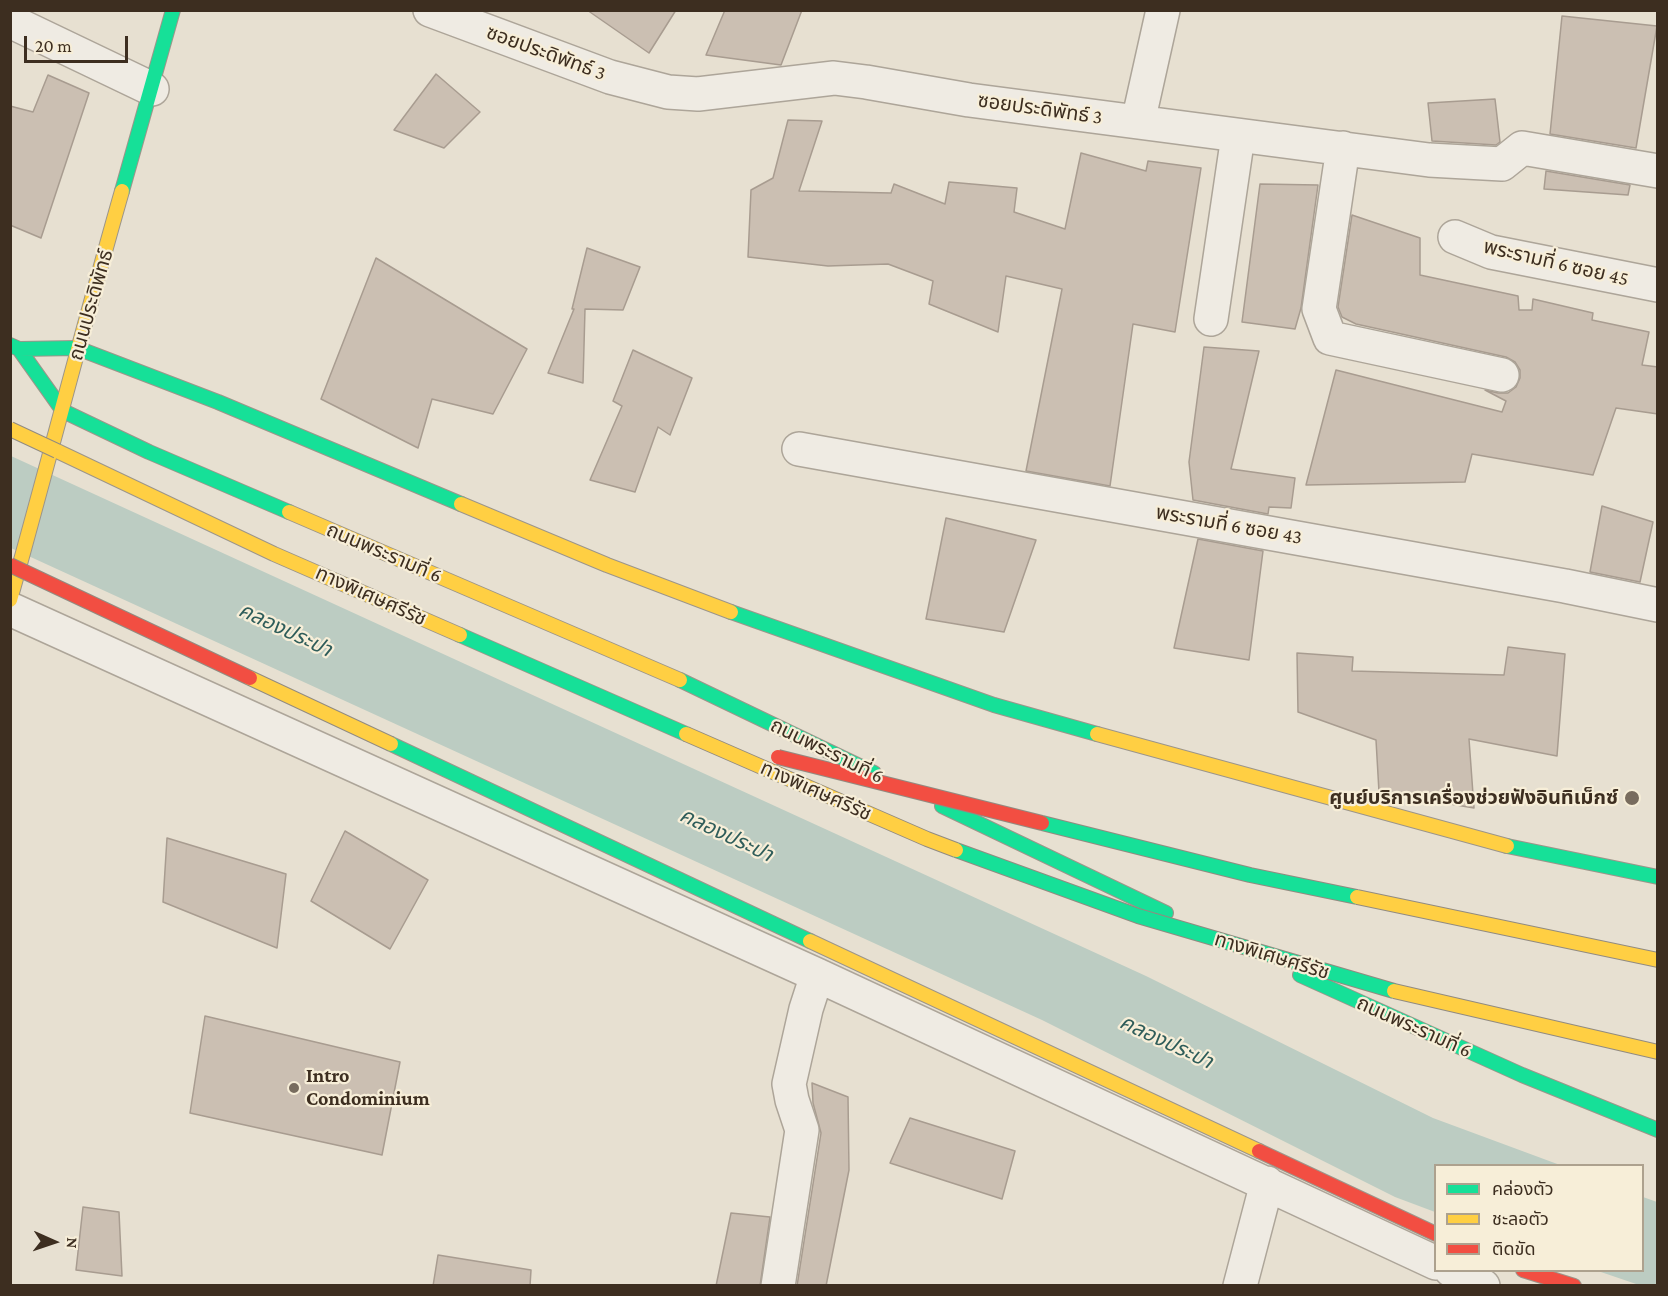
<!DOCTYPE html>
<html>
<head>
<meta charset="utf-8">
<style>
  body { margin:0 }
  #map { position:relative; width:1668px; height:1296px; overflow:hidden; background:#e7e0d1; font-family:"Crimson Pro","Noto Sans Thai",serif }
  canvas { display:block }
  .frame { position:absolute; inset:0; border:12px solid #3d2e20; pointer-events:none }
  .legend { position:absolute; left:1434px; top:1164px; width:210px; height:108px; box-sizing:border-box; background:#f7eed8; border:2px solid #ada18e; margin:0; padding:8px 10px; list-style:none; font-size:18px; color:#3d2e20 }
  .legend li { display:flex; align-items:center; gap:12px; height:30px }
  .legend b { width:30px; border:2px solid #ada18e }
  .north { position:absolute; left:24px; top:1212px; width:60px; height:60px; -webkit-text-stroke:4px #f7eed8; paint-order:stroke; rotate:93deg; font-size:16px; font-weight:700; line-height:24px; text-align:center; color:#3d2e20 }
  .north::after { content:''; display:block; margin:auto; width:21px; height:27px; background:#3d2e20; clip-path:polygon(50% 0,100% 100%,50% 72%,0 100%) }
  .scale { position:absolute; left:24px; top:36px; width:104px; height:27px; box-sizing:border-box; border:3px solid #3d2e20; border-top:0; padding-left:8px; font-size:18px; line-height:21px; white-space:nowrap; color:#3d2e20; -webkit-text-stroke:4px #f7eed8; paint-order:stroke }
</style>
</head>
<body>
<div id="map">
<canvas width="1668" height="1296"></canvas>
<div class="frame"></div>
<ul class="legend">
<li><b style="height:8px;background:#16e098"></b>คล่องตัว</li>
<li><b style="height:8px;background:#ffcf43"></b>ชะลอตัว</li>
<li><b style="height:8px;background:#f24e42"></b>ติดขัด</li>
</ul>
<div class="north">N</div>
<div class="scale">20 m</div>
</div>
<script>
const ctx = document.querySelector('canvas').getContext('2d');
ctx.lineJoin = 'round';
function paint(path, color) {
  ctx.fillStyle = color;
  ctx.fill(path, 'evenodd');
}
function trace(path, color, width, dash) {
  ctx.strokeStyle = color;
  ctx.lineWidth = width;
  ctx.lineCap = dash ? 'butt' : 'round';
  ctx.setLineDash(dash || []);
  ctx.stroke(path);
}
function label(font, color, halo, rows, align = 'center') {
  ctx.font = font + ' "Crimson Pro","Noto Sans Thai",serif';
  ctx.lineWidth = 4.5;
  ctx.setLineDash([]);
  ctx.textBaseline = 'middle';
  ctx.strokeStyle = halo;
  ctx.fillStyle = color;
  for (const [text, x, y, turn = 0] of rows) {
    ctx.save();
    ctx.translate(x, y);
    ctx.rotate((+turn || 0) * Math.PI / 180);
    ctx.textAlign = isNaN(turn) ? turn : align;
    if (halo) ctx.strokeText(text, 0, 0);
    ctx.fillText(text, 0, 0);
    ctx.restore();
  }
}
paint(new Path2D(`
  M 11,456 L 1146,976 L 1433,1118 L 1560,1165 L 1436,1166 L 1435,1212 L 1395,1197 L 1042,1020 L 11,548 Z
  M 1643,1197 L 1657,1202 L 1657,1285 L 1639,1285 L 1598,1271 L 1642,1270 Z`), '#bcccc2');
const building = new Path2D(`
  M 587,10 L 676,10 L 649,53 Z
  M 725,10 L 802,10 L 781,65 L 706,55 Z
  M 1562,16 L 1657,26 L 1636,148 L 1550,134 Z
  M 436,74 L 480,112 L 444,148 L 394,130 Z
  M 48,75 L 89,93 L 41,238 L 10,225 L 10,106 L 33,112 Z
  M 1495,99 L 1500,142 L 1496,145 L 1432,141 L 1428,103 Z
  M 788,120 L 822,121 L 799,191 L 891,193 L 894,184 L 945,204 L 949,182 L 1017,188 L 1014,212 L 1065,229 L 1081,153 L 1146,171 L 1148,161 L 1201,168 L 1175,332 L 1133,324 L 1110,486 L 1026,471 L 1062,289 L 1006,276 L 998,332 L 929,304 L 933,281 L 888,264 L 828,266 L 748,257 L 751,190 L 773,178 Z
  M 1546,171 L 1630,185 L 1628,195 L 1544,189 Z
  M 1260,184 L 1318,185 L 1301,308 L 1295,329 L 1242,322 Z
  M 1352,215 L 1420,238 L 1420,275 L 1518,296 L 1519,310 L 1532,310 L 1533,299 L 1593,313 L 1592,320 L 1649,332 L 1642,365 L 1658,367 L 1658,414 L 1616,408 L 1593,475 L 1472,454 L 1465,482 L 1306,485 L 1336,370 L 1502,412 L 1506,401 L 1485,390 L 1498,393 L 1508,393 L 1516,387 L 1520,378 L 1520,370 L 1515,362 L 1506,357 L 1356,324 L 1342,317 L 1338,307 Z
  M 587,248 L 640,267 L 623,310 L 585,309 L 583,383 L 548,373 L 574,309 L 572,309 Z
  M 376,258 L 527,349 L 493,414 L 432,399 L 418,448 L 321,399 Z
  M 1204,347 L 1259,351 L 1231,469 L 1295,478 L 1291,508 L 1269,507 L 1268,514 L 1193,500 L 1189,462 Z
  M 633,350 L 692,378 L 670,435 L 658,427 L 635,492 L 590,480 L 622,406 L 613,401 Z
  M 1602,506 L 1653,522 L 1640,582 L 1590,572 Z
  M 946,518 L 1036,540 L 1004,632 L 926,619 Z
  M 1198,539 L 1263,551 L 1249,660 L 1174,648 Z
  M 1508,647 L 1565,654 L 1557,756 L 1469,739 L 1474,808 L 1379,792 L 1376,740 L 1298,712 L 1297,653 L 1353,657 L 1352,671 L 1504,675 Z
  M 345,831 L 428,880 L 390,949 L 311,901 Z
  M 167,838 L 286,874 L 277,948 L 163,902 Z
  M 205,1016 L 400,1062 L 382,1155 L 190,1113 Z
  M 812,1083 L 848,1097 L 849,1170 L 826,1286 L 797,1286 L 821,1133 L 813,1103 Z
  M 910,1118 L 1015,1151 L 1002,1199 L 890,1163 Z
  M 83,1207 L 119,1212 L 122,1276 L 76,1270 Z
  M 731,1213 L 770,1217 L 760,1286 L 716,1286 Z
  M 438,1255 L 531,1270 L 530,1286 L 433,1286 Z`);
paint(building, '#cbbfb2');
trace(building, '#a89c90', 1.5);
const street = new Path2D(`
  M 430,10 L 610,77 L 668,92 L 698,94 L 834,78 L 866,82 L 969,100 L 1429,160 L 1502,164 L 1522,148 L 1658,171
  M 10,21 L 152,89
  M 1138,122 L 1163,10
  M 1343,148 L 1319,309 L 1330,338 L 1502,375
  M 1455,237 L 1491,252 L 1658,285
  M 1211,319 L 1238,136
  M 799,449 L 1565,586 L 1658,605
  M 10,609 L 817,975 L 1436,1263
  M 1451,1270 L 1483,1286
  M 778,1286 L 802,1130 L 792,1100 L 789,1084 L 806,1009 L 817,975
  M 1240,1286 L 1267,1183`);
const fast = new Path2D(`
  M 122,191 L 173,10
  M 10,345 L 19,349 L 77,348 L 218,402 L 461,504
  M 19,349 L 63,411 L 149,452 L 289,512
  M 731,612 L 994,705 L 1097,734
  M 460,635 L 686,734
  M 680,680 L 874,773
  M 391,744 L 810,941
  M 942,806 L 1166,913
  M 1507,846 L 1658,877
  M 1300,975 L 1522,1075 L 1658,1130`);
const slow = new Path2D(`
  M 57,451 L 274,554 L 460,635
  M 461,504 L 607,565 L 731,612
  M 289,512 L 680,680
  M 10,600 C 48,464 83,327 122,191
  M 1097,734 L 1507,846
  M 810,941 L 1259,1151`);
const jam = new Path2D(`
  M 1259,1151 L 1436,1234
  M 1523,1270 L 1574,1286`);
trace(street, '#ada599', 36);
trace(fast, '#9c958a', 16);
trace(slow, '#9c958a', 16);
trace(jam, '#9c958a', 16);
trace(street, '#efebe3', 33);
trace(fast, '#16e098', 14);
trace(slow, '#ffcf43', 14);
trace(jam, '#f24e42', 14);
const fastBridge = new Path2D(`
  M 1042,823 L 1250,875 L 1357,897
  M 956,850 L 1138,916 L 1394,991`);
const slowBridge = new Path2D(`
  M 10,429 L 57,451
  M 250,678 L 391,744
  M 686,734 L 927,839 L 956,850
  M 1357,897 L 1658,960
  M 1394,991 L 1658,1052`);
const jamBridge = new Path2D(`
  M 10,565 L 250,678
  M 778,757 L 1042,823`);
trace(fastBridge, '#928b80', 16, []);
trace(slowBridge, '#928b80', 16, []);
trace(jamBridge, '#928b80', 16, []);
trace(fastBridge, '#16e098', 14);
trace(slowBridge, '#ffcf43', 14);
trace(jamBridge, '#f24e42', 14);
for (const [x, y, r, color] of [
  [1632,798,8,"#786c5e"],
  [294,1088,6,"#786c5e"]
]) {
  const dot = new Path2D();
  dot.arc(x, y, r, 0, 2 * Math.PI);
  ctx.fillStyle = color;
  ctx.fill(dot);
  trace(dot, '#f7eed8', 2);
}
label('20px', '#3d2e20', '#f7eed8', [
  ["ซอยประดิพัทธ์ 3",546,53,20],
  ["ซอยประดิพัทธ์ 3",1040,109,8],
  ["พระรามที่ 6 ซอย 45",1556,263,13],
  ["ถนนประดิพัทธ์",91,305,-74],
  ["พระรามที่ 6 ซอย 43",1229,525,10],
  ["ถนนพระรามที่ 6",384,553,23],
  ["ทางพิเศษศรีรัช",371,596,24],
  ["ถนนพระรามที่ 6",827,751,26],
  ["ทางพิเศษศรีรัช",816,791,24],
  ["ทางพิเศษศรีรัช",1272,956,17],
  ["ถนนพระรามที่ 6",1414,1027,24]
]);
label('bold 20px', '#3d2e20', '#f7eed8', [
  ["ศูนย์บริการเครื่องช่วยฟังอินทิเม็กซ์",1618,798],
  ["Intro",306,1076,"left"],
  ["Condominium",306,1099,"left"]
], 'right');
label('italic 21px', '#2f5d5a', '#f7eed8', [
  ["คลองประปา",285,630,25],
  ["คลองประปา",726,835,25],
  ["คลองประปา",1166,1042,25]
]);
</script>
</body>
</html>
